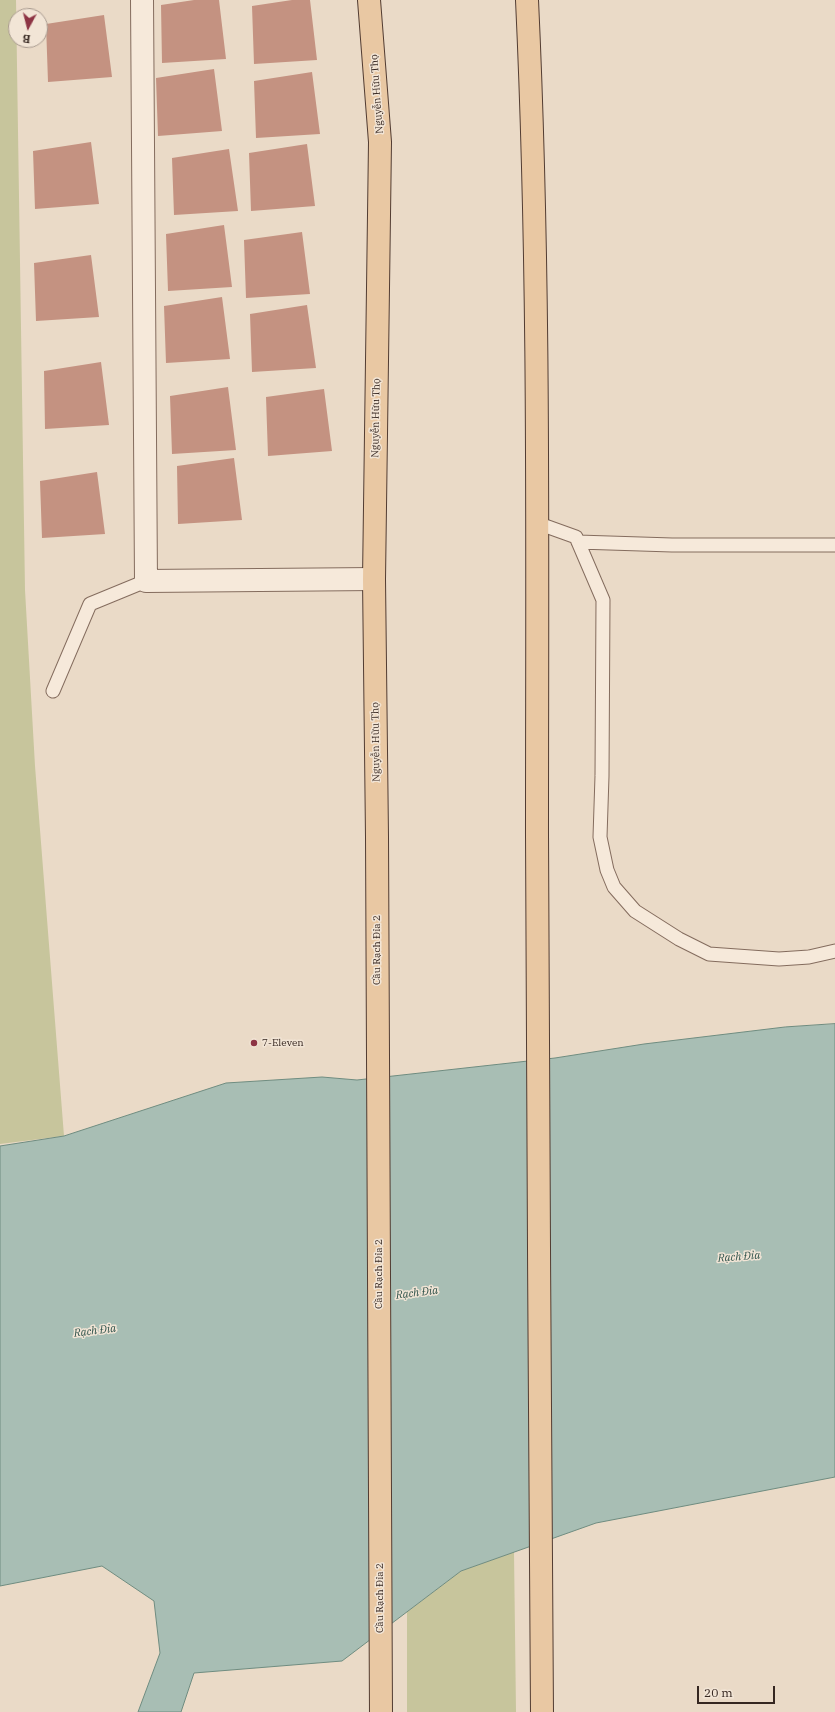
<!DOCTYPE html>
<html>
<head>
<meta charset="utf-8">
<style>
  body { margin:0 }
  #map { position:relative; width:835px; height:1712px; overflow:hidden; background:#eadac7; font-family:"IBM Plex Serif",serif }
  canvas { display:block }
  .north { position:absolute; left:8px; top:8px; width:40px; height:40px; box-sizing:border-box; background:#f2e5d6; border:1px solid #a7998e; border-radius:50%; rotate:187deg; font-size:11px; font-weight:700; line-height:16px; text-align:center; color:#362721 }
  .north::after { content:''; display:block; margin:auto; width:14px; height:18px; background:#8d3444; clip-path:polygon(50% 0,100% 100%,50% 72%,0 100%) }
  .scale { position:absolute; left:697px; top:1686px; width:78px; height:18px; box-sizing:border-box; border:2px solid #362721; border-top:0; padding-left:5px; font-size:12px; line-height:14px; white-space:nowrap; color:#362721; -webkit-text-stroke:3px #f2e5d6; paint-order:stroke }
</style>
</head>
<body>
<div id="map">
<canvas width="835" height="1712"></canvas>
<div class="north">B</div>
<div class="scale">20 m</div>
</div>
<script>
const ctx = document.querySelector('canvas').getContext('2d');
ctx.lineJoin = 'round';
function paint(path, color) {
  ctx.fillStyle = color;
  ctx.fill(path, 'evenodd');
}
function trace(path, color, width, dash) {
  ctx.strokeStyle = color;
  ctx.lineWidth = width;
  ctx.lineCap = dash ? 'butt' : 'round';
  ctx.setLineDash(dash || []);
  ctx.stroke(path);
}
function label(font, color, halo, rows, align = 'center') {
  ctx.font = font + ' "IBM Plex Serif",serif';
  ctx.lineWidth = 3;
  ctx.setLineDash([]);
  ctx.textBaseline = 'middle';
  ctx.strokeStyle = halo;
  ctx.fillStyle = color;
  for (const [text, x, y, turn = 0] of rows) {
    ctx.save();
    ctx.translate(x, y);
    ctx.rotate((+turn || 0) * Math.PI / 180);
    ctx.textAlign = isNaN(turn) ? turn : align;
    if (halo) ctx.strokeText(text, 0, 0);
    ctx.fillText(text, 0, 0);
    ctx.restore();
  }
}
paint(new Path2D(`
  M 0,0 L 16,0 L 25,590 L 35,766 L 64,1136 L 0,1144 Z
  M 514,1552 L 516,1712 L 407,1712 L 407,1612 L 461,1571 Z`), '#c7c59c');
const water = new Path2D(`
  M 835,1024 L 835,1477 L 596,1523 L 461,1571 L 342,1661 L 194,1673 L 181,1712 L 138,1712 L 160,1653 L 154,1601 L 102,1566 L 0,1586 L 0,1146 L 64,1136 L 226,1083 L 322,1077 L 357,1080 L 555,1058 L 644,1044 L 785,1027 Z`);
paint(water, '#a8beb4');
trace(water, '#6f8c80', 1);
paint(new Path2D(`
  M 194,0 L 219,0 L 226,59 L 162,63 L 161,5 Z
  M 292,0 L 310,0 L 317,60 L 254,64 L 252,6 Z
  M 104,15 L 112,77 L 48,82 L 46,24 Z
  M 214,69 L 222,131 L 158,136 L 156,78 Z
  M 312,72 L 320,134 L 256,138 L 254,81 Z
  M 91,142 L 99,204 L 35,209 L 33,151 Z
  M 307,144 L 315,206 L 251,211 L 249,153 Z
  M 229,149 L 238,211 L 174,215 L 172,158 Z
  M 224,225 L 232,287 L 168,291 L 166,234 Z
  M 302,232 L 310,294 L 246,298 L 244,240 Z
  M 91,255 L 99,317 L 36,321 L 34,263 Z
  M 222,297 L 230,359 L 166,363 L 164,306 Z
  M 307,305 L 316,368 L 252,372 L 250,314 Z
  M 101,362 L 109,425 L 45,429 L 44,371 Z
  M 228,387 L 236,450 L 172,454 L 170,396 Z
  M 324,389 L 332,451 L 268,456 L 266,397 Z
  M 234,458 L 242,520 L 178,524 L 177,466 Z
  M 97,472 L 105,534 L 42,538 L 40,481 Z`), '#c49281');
const lane = new Path2D(`
  M 537,523 L 576,537 L 603,600 L 602,776 L 600,837 L 607,870 L 614,887 L 635,911 L 679,939 L 709,954 L 779,959 L 809,957 L 835,951
  M 578,542 L 672,545 L 835,545
  M 53,691 L 90,604 L 146,581`);
const street = new Path2D(`
  M 142,0 L 146,581 L 374,579`);
const primary = new Path2D(`
  M 369,0 L 380,142 L 374,579 L 377,837 L 381,1712
  M 527,0 C 540,278 537,556 537,834 C 537,1127 541,1419 542,1712`);
trace(lane, '#846c5e', 15);
trace(street, '#846c5e', 24);
trace(primary, '#523c32', 24);
trace(lane, '#f6e9da', 13);
trace(street, '#f6e9da', 22);
trace(primary, '#e9c8a3', 22);
for (const [x, y, r, color] of [
  [254,1043,4,"#8d3444"]
]) {
  const dot = new Path2D();
  dot.arc(x, y, r, 0, 2 * Math.PI);
  ctx.fillStyle = color;
  ctx.fill(dot);
  trace(dot, '#f2e5d6', 1.5);
}
label('10px', '#362721', '#f2e5d6', [
  ["Nguyễn Hữu Thọ",377,94,-94],
  ["Nguyễn Hữu Thọ",376,418,-89],
  ["Nguyễn Hữu Thọ",376,742,-91],
  ["Cầu Rạch Đỉa 2",377,950,-90],
  ["Cầu Rạch Đỉa 2",379,1274,-90],
  ["Cầu Rạch Đỉa 2",380,1598,-90]
]);
label('10px', '#362721', '#f2e5d6', [
  ["7-Eleven",262,1043]
], 'left');
label('italic 11px', '#31544c', '#f2e5d6', [
  ["Rạch Đỉa",739,1257,-4],
  ["Rạch Đỉa",417,1293,-7],
  ["Rạch Đỉa",95,1331,-7]
]);
</script>
</body>
</html>
